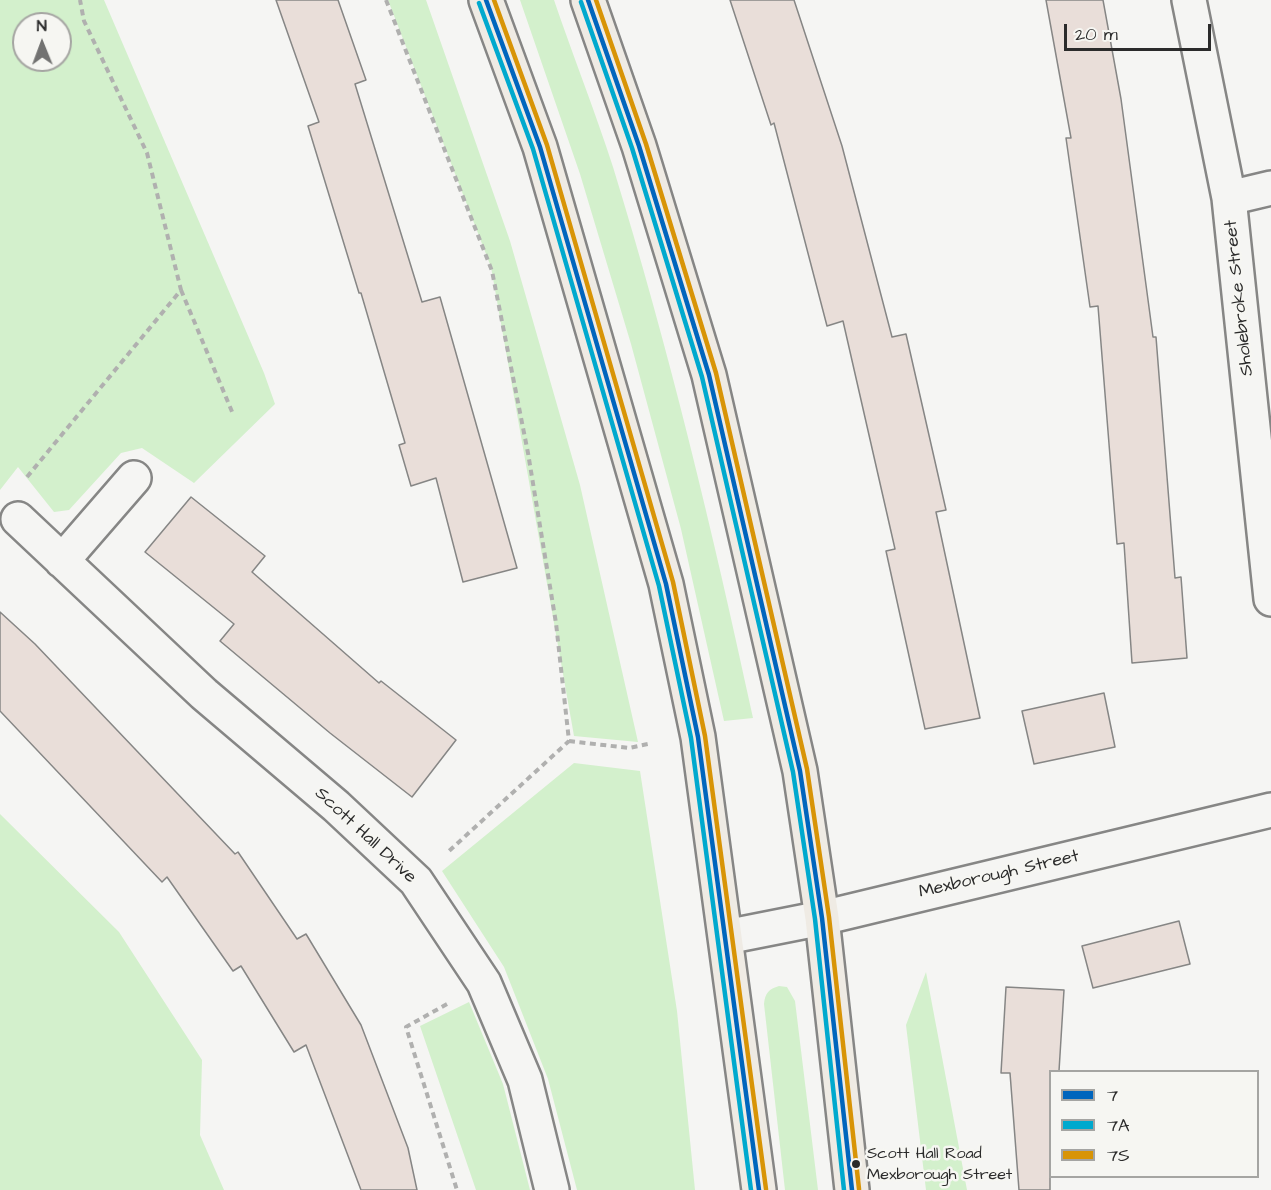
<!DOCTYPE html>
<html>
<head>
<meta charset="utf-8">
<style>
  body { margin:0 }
  #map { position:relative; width:1271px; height:1190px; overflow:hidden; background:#f5f5f3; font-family:"Architects Daughter",sans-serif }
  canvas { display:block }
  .legend { position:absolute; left:1049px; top:1070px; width:210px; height:108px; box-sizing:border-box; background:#f6f6f2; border:2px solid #a5a5a2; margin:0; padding:8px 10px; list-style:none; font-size:18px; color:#2b2b2b }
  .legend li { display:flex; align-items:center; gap:12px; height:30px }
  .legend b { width:30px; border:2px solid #a5a5a2 }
  .north { position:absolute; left:12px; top:12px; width:60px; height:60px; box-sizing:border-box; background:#f6f6f2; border:2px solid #a5a5a2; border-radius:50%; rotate:359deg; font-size:16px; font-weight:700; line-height:24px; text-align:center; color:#2b2b2b }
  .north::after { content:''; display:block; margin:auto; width:21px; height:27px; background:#727271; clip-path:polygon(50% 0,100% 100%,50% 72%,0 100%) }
  .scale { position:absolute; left:1064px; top:24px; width:147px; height:27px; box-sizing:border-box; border:3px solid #2b2b2b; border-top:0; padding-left:8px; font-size:18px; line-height:21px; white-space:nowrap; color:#2b2b2b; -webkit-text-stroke:4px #f6f6f2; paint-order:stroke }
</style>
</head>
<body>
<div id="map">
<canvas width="1271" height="1190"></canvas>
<ul class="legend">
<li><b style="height:8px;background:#0065bd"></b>7</li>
<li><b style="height:8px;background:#00a9ce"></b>7A</li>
<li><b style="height:8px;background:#d89406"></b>7S</li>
</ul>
<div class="north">N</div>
<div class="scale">20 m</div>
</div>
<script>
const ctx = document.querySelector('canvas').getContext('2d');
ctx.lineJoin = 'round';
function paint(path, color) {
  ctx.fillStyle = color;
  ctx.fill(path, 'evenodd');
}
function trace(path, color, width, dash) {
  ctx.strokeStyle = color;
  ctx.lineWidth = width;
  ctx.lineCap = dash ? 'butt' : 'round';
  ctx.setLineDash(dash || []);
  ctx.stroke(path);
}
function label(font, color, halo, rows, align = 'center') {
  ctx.font = font + ' "Architects Daughter",sans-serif';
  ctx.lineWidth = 5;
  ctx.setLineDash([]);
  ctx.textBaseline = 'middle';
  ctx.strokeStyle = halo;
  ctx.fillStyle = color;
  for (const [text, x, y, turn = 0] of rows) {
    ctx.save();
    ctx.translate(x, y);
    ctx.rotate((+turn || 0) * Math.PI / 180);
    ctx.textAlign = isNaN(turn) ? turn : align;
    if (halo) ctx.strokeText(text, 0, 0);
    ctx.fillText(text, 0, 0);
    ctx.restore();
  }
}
paint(new Path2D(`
  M 0,0 L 104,0 L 264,373 L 275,404 L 194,483 L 142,448 L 121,453 L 69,510 L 54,512 L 18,467 L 0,490 ZM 24,24 L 60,24 L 60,60 L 24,60 Z
  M 388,0 L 426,0 L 510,241 L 580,485 L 638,742 L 574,736 L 491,267 Z
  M 520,0 L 554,0 C 573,56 595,111 613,167 C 669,349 713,532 753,718 L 724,721 L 681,529 L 631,344 L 580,174 Z
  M 574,763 L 640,771 L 677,1011 L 695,1190 L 577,1190 L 548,1079 L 504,967 L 442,871 Z
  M 0,814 L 119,932 L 202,1060 L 200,1135 L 224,1190 L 0,1190 Z
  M 926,972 L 967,1190 L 926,1190 L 906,1025 Z
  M 779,986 L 787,987 L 795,1001 L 818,1190 L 785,1190 L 764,1004 C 765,993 769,989 779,986 Z
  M 469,1002 L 503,1084 L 530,1190 L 476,1190 L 420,1026 Z`), '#d3f0cc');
const building = new Path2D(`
  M 276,0 L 338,0 L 366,80 L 355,84 L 422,302 L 440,297 L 517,568 L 463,582 L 436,478 L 411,486 L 399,445 L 405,443 L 361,293 L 359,293 L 308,126 L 319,122 Z
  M 730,0 L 794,0 L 842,146 L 892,337 L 906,334 L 946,510 L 936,512 L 980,718 L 925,729 L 886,551 L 895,549 L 843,321 L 827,326 L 774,123 L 771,125 Z
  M 1046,0 L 1103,0 L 1121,99 L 1153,337 L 1156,337 L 1175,578 L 1181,577 L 1187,658 L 1132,663 L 1124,543 L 1117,544 L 1098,306 L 1090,307 L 1066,138 L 1071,138 Z
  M 191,497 L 265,556 L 252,572 L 379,683 L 381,681 L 456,740 L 412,797 L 330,733 L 220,641 L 234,624 L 145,552 Z
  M 0,612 L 35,644 L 235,854 L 238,852 L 297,939 L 306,934 L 361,1025 L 408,1148 L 417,1190 L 361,1190 L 306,1045 L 294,1052 L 241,966 L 233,971 L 167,877 L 162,882 L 0,711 Z
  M 1104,693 L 1115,747 L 1034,764 L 1022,711 Z
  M 1179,921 L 1190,964 L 1093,988 L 1082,946 Z
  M 1006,987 L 1064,990 L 1059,1071 L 1050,1071 L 1050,1190 L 1019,1190 L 1010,1073 L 1001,1073 Z`);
paint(building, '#e9ded9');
trace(building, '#868685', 1.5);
const street = new Path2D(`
  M 1189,0 L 1229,198 L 1271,599
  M 1229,198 L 1271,188
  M 18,519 L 204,694 L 336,806 L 416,881 L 484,983 L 525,1080 L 552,1190
  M 62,561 L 134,478
  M 726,937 L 822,918 L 1271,810`);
const highway = new Path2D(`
  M 486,0 L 540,147 L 666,584 L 698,737 L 759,1190
  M 588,0 L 639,146 L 709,375 L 800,771 L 822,918 L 852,1190`);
trace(street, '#868685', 38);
trace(highway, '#868685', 38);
trace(new Path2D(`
  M 386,0 L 492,271 L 528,453 L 556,623 L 569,741 L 448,852
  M 181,290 L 233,414
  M 27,477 L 181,290 L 147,153 L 84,21 L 80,0
  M 569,741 L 629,748 L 648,744
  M 447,1004 L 406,1027 L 457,1190`), '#b0b0af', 4, [6, 4.5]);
trace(street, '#f5f5f3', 33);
trace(highway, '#efebe4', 33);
trace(new Path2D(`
  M 486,0 L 540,147 L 666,584 L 698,737 L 759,1190
  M 588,0 L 639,146 L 709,375 L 800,771 L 822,918 L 852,1190`), '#0065bd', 4.5);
trace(new Path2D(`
  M 581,2 L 632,148 L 702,377 L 793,772 L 815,919 L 844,1190
  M 479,3 L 533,149 L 659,586 L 691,738 L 751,1190`), '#00a9ce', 4.5);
trace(new Path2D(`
  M 494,0 L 547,145 L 673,582 L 705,736 L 766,1189
  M 596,0 L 646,144 L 716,373 L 807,769 L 829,917 L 859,1189`), '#d89406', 4.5);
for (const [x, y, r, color] of [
  [856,1164,5,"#2b2b2b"]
]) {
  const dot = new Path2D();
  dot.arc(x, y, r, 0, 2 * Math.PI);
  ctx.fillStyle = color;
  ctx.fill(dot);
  trace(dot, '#f6f6f2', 2);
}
label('16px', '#2b2b2b', '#f6f6f2', [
  ["Scott Hall Road",867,1155],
  ["Mexborough Street",867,1176]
], 'left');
label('18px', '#2b2b2b', '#f6f6f2', [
  ["Sholebroke Street",1240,298,-96],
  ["Scott Hall Drive",365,836,43],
  ["Mexborough Street",999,875,-13]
]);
</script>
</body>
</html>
